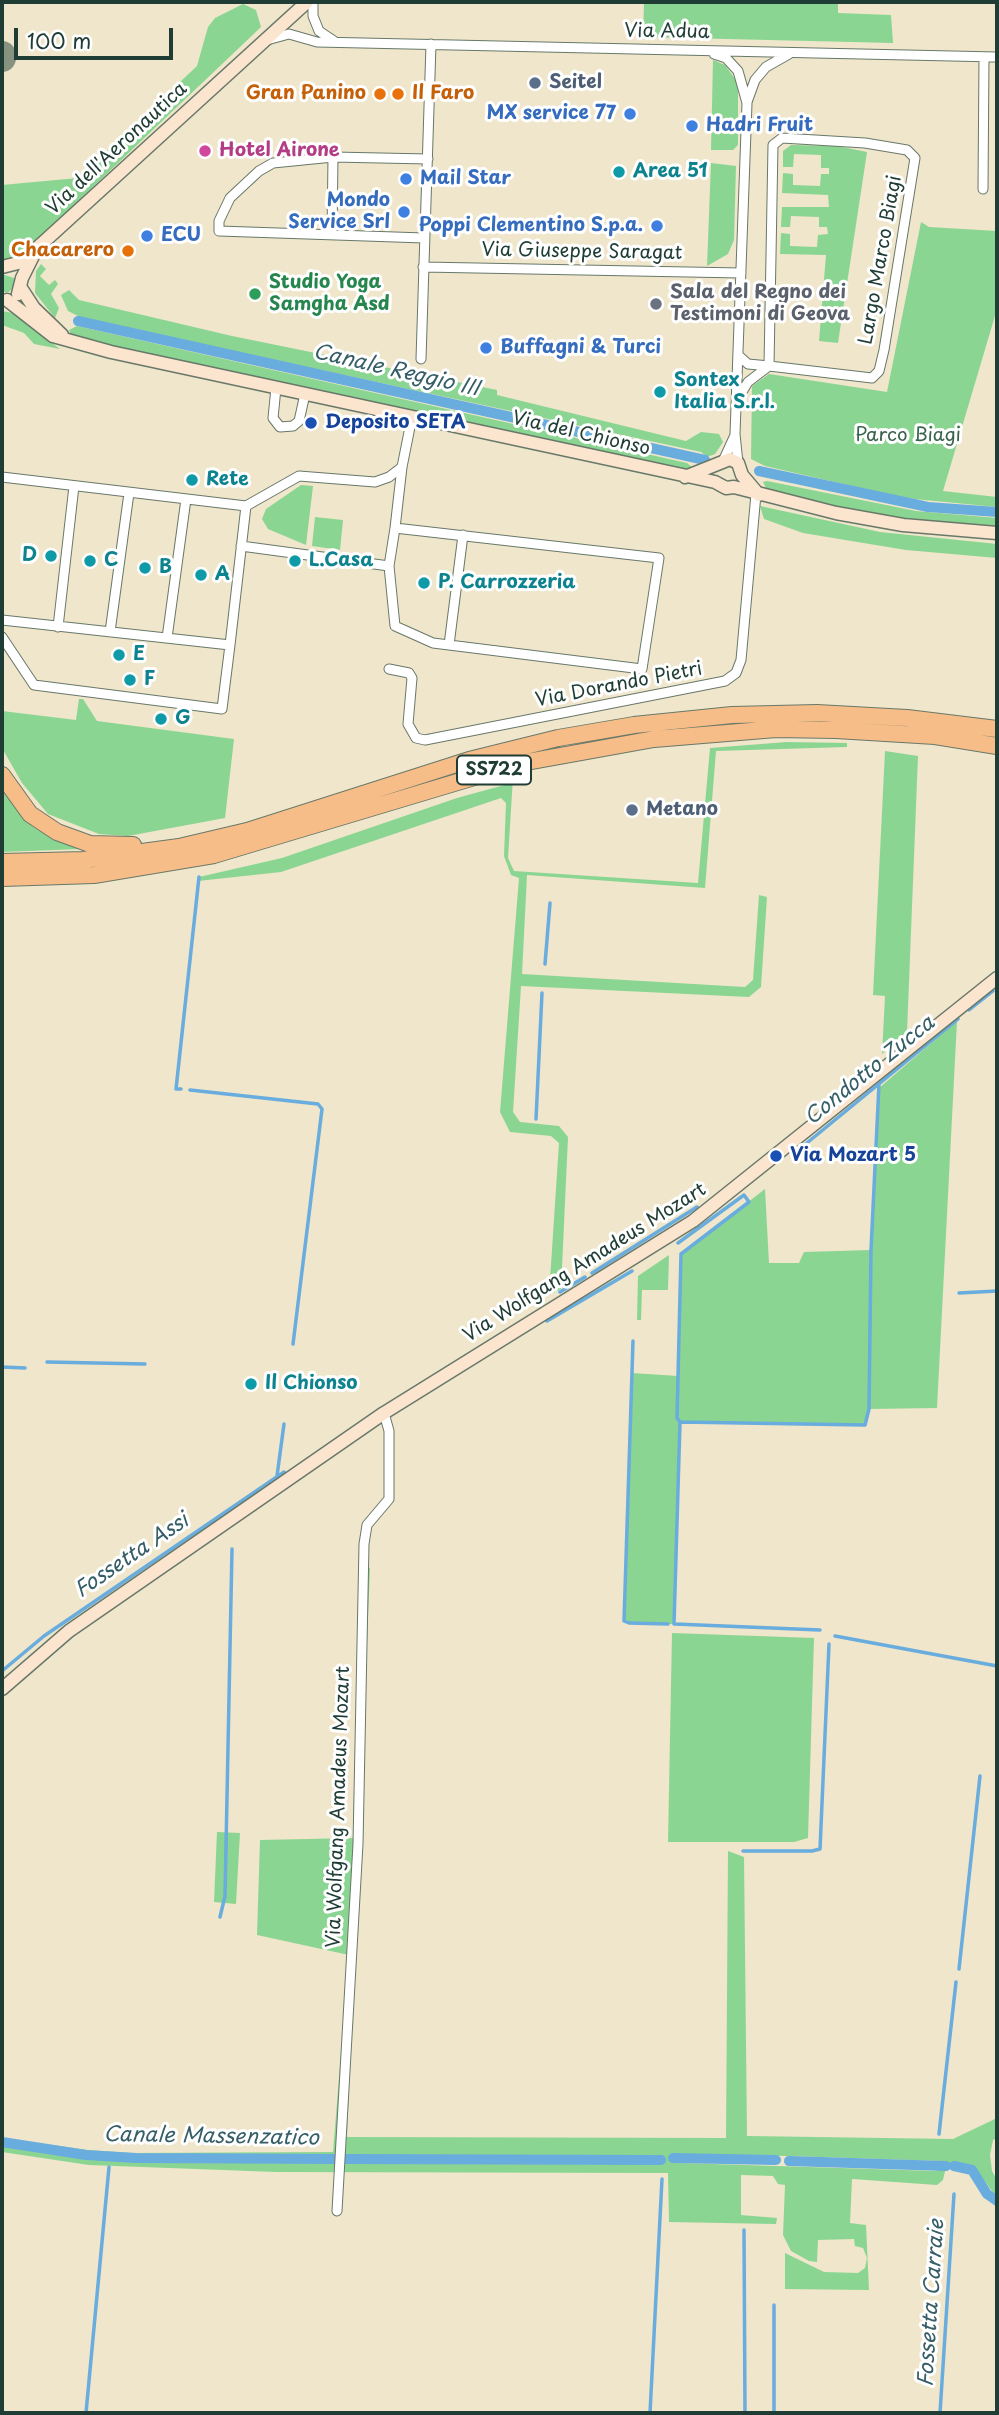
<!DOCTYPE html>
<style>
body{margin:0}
#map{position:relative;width:999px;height:2415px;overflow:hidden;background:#efe6cb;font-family:"Playpen Sans",sans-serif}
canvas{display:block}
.frame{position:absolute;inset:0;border:4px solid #1f3d34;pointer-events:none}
.scale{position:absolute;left:14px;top:28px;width:159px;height:32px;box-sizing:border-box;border:4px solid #1f3d34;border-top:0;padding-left:9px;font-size:21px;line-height:24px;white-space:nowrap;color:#1f3d34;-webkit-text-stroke:5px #fff;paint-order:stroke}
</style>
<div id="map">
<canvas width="999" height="2415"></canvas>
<div class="frame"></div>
<div class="scale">100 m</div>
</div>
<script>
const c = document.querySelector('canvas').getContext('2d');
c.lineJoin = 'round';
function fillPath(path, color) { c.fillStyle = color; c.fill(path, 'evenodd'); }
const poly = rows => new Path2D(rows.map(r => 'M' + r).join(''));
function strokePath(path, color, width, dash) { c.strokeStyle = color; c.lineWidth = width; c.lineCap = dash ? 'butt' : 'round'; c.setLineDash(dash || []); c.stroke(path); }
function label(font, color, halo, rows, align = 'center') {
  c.font = font + ' "Playpen Sans",sans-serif'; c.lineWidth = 6; c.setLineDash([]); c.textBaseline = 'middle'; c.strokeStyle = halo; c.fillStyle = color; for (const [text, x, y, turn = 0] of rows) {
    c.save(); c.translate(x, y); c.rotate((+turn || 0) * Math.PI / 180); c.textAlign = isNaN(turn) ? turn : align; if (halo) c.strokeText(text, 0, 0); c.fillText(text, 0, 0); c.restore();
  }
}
const green = poly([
 [644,2,838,2,838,13,891,15,893,43,643,37],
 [243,4,256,10,261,27,34,243,10,259,2,261,2,185,78,178,197,66,208,27,215,18],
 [713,60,725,65,738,83,738,145,733,150,711,150],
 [791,145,837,146,867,152,838,343,819,341,826,255,780,254,781,233,790,234,790,246,817,247,818,235,828,234,827,227,819,227,819,217,791,216,790,227,781,227,782,207,829,207,828,195,782,193,783,173,793,174,793,185,820,186,821,174,829,174,829,168,821,168,821,155,794,154,793,167,783,167,783,151],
 [711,163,736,166,734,240,728,254,707,266],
 [921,222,929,227,997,231,997,309,943,491,997,497,997,507,904,498,765,466,751,459,752,386,769,374,887,392],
 [41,264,46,269,40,276,49,285,55,280,58,284,51,294,59,308,55,318,35,293,36,271],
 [2,274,14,278,15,285,9,292,2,292],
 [69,290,79,300,232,336,497,390,497,395,686,441,701,432,719,434,723,442,715,454,707,457,701,452,84,319,68,311,61,295],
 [2,311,13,313,60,349,34,344,24,333,2,325],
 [77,326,687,463,693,468,684,473,73,340,69,330],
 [767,481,916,511,997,518,997,528,881,517,768,492,763,482],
 [301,485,313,486,306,545,268,529,262,519,266,509],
 [760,506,880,532,997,544,997,558,906,550,803,533,764,519],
 [315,517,343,520,340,550,312,546],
 [79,699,83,699,97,721,234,739,225,818,128,836,99,834,48,814,22,783,2,748,2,711,76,720],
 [787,742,847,743,847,747,716,751,705,888,527,875,522,974,745,987,753,980,759,895,767,897,761,987,749,997,521,986,513,1112,520,1122,559,1126,568,1137,561,1289,549,1295,559,1143,551,1136,510,1132,500,1112,519,878,511,875,504,856,506,803,501,798,281,872,198,881,199,877,282,858,457,798,508,784,509,779,513,777,508,858,514,871,698,883,710,748],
 [885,751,918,756,907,1032,882,1054,885,996,873,995],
 [2,788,33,827,54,840,81,849,2,852],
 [957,1021,937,1408,869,1409,865,1425,681,1422,674,1624,629,1623,624,1621,632,1373,678,1376,681,1254,765,1189,769,1263,799,1263,804,1252,871,1250,879,1088],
 [669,1255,668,1290,642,1290,641,1320,637,1320,638,1276],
 [359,1568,370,1568,347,2137,726,2138,728,1851,744,1857,747,2136,953,2139,997,2118,997,2138,993,2140,990,2155,992,2171,997,2180,997,2198,976,2169,968,2164,946,2166,942,2161,788,2156,681,2154,675,2157,681,2163,936,2171,946,2167,943,2180,937,2185,852,2179,850,2223,866,2225,869,2290,785,2289,785,2253,824,2272,858,2273,865,2268,867,2258,863,2248,855,2246,854,2239,818,2240,817,2262,809,2261,791,2251,783,2235,785,2185,778,2184,773,2176,741,2175,741,2215,777,2218,776,2224,669,2222,668,2173,276,2172,89,2165,2,2152,2,2138,88,2150,132,2153,333,2152,349,1955,257,1935,260,1840,353,1838],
 [672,1633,814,1638,808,1838,794,1842,668,1842],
 [217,1832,240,1833,236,1904,214,1902]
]);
const stream = poly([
 [545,964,550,903],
 [969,1010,993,991],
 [181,1089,176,1089,199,877],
 [190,1090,318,1104,322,1109,293,1344],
 [536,1119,542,993],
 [802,1147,958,1019],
 [592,1273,697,1207],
 [560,1292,585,1277],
 [959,1293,997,1291],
 [547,1321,632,1271],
 [633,1341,624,1621,629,1623,668,1624],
 [47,1362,145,1364],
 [2,1367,25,1368],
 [680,1422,865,1425,869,1409,871,1250,879,1084],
 [277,1476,284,1424],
 [674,1624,680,1422,677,1418,681,1254,749,1202,744,1195,678,1243],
 [675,1624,820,1630],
 [835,1636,997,1666],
 [2,1671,44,1636,284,1472],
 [743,1851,812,1851,820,1849,829,1644],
 [220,1917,225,1896,232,1549],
 [959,1969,980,1776],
 [939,2134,956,1982],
 [744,2230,745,2413],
 [774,2305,774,2413],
 [86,2413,109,2167],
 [650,2413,662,2179],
 [940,2413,954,2194]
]);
const canal = poly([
 [78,321,705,460],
 [759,471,928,507,997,512],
 [2,2142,86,2155,136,2158,337,2159],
 [673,2158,776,2160],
 [343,2159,661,2160],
 [789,2161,946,2166],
 [954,2166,972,2170,987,2194,997,2201]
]);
const taxiway = poly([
 [2,55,2,58]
]);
const street = poly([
 [313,2,313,16,319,31,334,41],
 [267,40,289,34,317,42,997,57],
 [714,54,726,58,738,71,747,103,735,434,738,463],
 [747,102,755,80,766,67,789,54],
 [782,138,865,143,907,150,915,158,884,350,879,371,872,378,769,366,773,145,782,138],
 [983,189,984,57],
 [332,235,333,157],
 [424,238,219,231,219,221,230,198,259,171,273,163,333,157,428,159],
 [423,267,741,273],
 [738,355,748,364,769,366],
 [421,359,431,44],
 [276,388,273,418,280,427,293,426,299,421,305,394],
 [737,400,748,382,769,366],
 [724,459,735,435],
 [2,477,246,506,299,476,375,482,389,477,402,467,412,417],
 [395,528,402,467],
 [241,546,389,566,395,626,433,643,642,669,659,558,395,528,389,566],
 [2,620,230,645,246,506],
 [58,627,74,486],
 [110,632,129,493],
 [2,637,34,685,222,709,230,645],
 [167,638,186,499],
 [449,645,463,535],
 [389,669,409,673,412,678,408,724,416,738,425,740,725,681,736,673,741,660,756,494],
 [337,2211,358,1844,364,1544,367,1525,389,1499,389,1431,384,1413]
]);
const secondary = poly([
 [2,267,18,263,36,249,307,2],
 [21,288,34,308,62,335],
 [18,294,22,278,36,250],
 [7,300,53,336,111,352,715,482,726,488,734,487,836,513,903,525,997,533],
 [685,477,730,459,738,463,742,475,759,495],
 [2,1689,69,1631,384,1413,693,1221,997,978]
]);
const highway = poly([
 [2,775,30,814,57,832,90,844,133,845],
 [2,862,83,860,179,847,247,831,469,760,558,738,634,725,732,715,817,713,907,718,997,729],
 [2,878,94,875,214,855,521,763,654,739,776,729,836,730,935,736,997,746]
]);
const markers = [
 [535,83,7,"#5c6f8a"],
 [380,94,7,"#e8710a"],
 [398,94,7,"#e8710a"],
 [630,114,7,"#3f7fe0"],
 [692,126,7,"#3f7fe0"],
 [205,151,7,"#d1479c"],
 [619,172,7,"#0f9aa8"],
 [406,179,7,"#3f7fe0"],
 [404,212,7,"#3f7fe0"],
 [657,226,7,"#3f7fe0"],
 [147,236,7,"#3f7fe0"],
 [128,251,7,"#e8710a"],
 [255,294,7,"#2e9e5b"],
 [656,304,7,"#6b7280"],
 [486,348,7,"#3f7fe0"],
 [660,392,7,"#0f9aa8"],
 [311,423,7,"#1a4fb4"],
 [192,480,7,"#0f9aa8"],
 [51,556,7,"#0f9aa8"],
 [90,561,7,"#0f9aa8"],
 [295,561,7,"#0f9aa8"],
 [145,568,7,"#0f9aa8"],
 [201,575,7,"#0f9aa8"],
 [424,583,7,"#0f9aa8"],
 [119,655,7,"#0f9aa8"],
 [130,680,7,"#0f9aa8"],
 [161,719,7,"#0f9aa8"],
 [632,810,7,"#5c6f8a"],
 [776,1156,7,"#1a4fb4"],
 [251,1384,7,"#0f9aa8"]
];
const shields = [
 [494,770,74]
];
const shieldNames = [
 ["SS722",494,770]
];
const streetNames = [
 ["Via Adua",667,32,1],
 ["Via dell'Aeronautica",117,149,-43],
 ["Via Giuseppe Saragat",582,252,1],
 ["Largo Marco Biagi",881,260,-80],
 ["Via del Chionso",581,434,13],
 ["Via Dorando Pietri",619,685,-11],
 ["Via Wolfgang Amadeus Mozart",585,1263,-32],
 ["Via Wolfgang Amadeus Mozart",339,1807,-88]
];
const serviceNames = [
 ["Seitel",549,83],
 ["Metano",646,810]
];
const foodNames = [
 ["Gran Panino",366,94],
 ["Il Faro",412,94,"left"],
 ["Chacarero",114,251]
];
const shopNames = [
 ["MX service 77",616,114,"right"],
 ["Hadri Fruit",706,126],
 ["Mail Star",420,179],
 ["Mondo",390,201,"right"],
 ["Service Srl",390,223,"right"],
 ["Poppi Clementino S.p.a.",643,226,"right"],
 ["ECU",161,236],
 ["Buffagni & Turci",500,348]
];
const hotelNames = [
 ["Hotel Airone",219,151]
];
const cultureNames = [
 ["Area 51",633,172],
 ["Sontex",674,381],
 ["Italia S.r.l.",674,403],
 ["Rete",206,480],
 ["D",37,556,"right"],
 ["C",104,561],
 ["L.Casa",309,561],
 ["B",159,568],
 ["A",215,575],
 ["P. Carrozzeria",438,583],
 ["E",133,655],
 ["F",144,680],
 ["G",175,719],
 ["Il Chionso",265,1384]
];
const leisureNames = [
 ["Studio Yoga",269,283],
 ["Samgha Asd",269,305]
];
const worshipNames = [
 ["Sala del Regno dei",670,293],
 ["Testimoni di Geova",670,315]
];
const transitNames = [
 ["Deposito SETA",325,423],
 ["Via Mozart 5",790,1156]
];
const parkNames = [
 ["Parco Biagi",908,436]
];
const waterNames = [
 ["Canale Reggio III",396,371,13],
 ["Condotto Zucca",870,1071,-39],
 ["Fossetta Assi",132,1556,-34],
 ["Canale Massenzatico",211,2137,1],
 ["Fossetta Carraie",932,2303,-86]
];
fillPath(green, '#8bd592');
strokePath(stream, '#69acde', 3.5);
strokePath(canal, '#69acde', 10);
strokePath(taxiway, '#879280', 28);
strokePath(street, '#687869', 11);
strokePath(secondary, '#687869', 15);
strokePath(highway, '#687869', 18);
strokePath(street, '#fff', 9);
strokePath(secondary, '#fce5cf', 12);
strokePath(highway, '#f7bd88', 16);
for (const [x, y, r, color] of markers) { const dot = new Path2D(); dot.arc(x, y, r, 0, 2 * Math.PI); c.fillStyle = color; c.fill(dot); strokePath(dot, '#fff', 2.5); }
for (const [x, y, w] of shields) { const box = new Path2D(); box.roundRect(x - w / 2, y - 14.5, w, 29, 5); c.fillStyle = '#fff'; c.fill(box); strokePath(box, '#1f3d34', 2); }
label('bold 18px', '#1f3d34', null, shieldNames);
label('19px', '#1f3d34', '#fff', streetNames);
label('bold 19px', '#4e5e75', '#fff', serviceNames, 'left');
label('bold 19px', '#c56008', '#fff', foodNames, 'right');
label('bold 19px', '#366cbe', '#fff', shopNames, 'left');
label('bold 19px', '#b23c85', '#fff', hotelNames, 'left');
label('bold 19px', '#0d838f', '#fff', cultureNames, 'left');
label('bold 19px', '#27864d', '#fff', leisureNames, 'left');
label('bold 19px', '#5b616d', '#fff', worshipNames, 'left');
label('bold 19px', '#164399', '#fff', transitNames, 'left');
label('19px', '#3a634c', '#fff', parkNames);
label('italic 21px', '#355e67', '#fff', waterNames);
</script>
